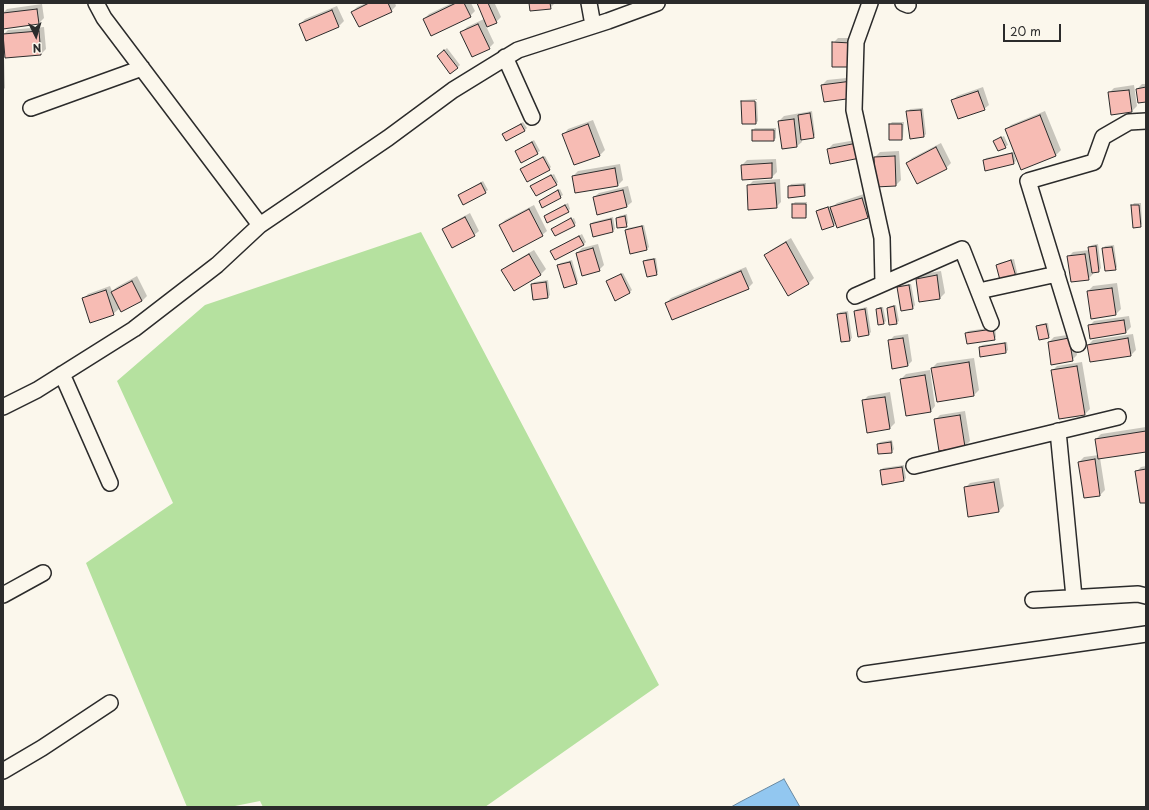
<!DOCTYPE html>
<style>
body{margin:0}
#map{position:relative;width:1149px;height:810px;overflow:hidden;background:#fbf7ec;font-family:"Playpen Sans",sans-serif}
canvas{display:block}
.frame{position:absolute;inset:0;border:4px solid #2b2b2b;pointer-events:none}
.north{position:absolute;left:16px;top:16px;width:40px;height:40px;-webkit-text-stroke:3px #fbf7ec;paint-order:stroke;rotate:175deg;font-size:11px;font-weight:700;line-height:16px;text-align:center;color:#2b2b2b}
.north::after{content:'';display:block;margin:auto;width:14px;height:18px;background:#2b2b2b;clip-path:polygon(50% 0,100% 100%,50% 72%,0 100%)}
.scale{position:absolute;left:1003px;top:24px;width:58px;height:18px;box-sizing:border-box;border:2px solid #2b2b2b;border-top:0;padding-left:5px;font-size:12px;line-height:14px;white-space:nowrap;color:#2b2b2b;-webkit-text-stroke:3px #fbf7ec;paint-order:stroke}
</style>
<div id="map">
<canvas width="1149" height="810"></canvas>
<div class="frame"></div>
<div class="north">N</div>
<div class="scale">20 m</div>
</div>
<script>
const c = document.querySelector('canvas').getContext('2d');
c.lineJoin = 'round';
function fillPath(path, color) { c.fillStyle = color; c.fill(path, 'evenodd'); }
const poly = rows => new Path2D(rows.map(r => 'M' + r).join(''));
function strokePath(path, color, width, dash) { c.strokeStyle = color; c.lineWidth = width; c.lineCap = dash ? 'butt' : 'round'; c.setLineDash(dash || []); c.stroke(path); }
const green = poly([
 [421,232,659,685,485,807,263,807,260,801,230,807,187,807,86,563,173,503,117,381,205,305]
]);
const water = poly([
 [784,779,800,807,731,807,740,802,784,779]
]);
const shadow = poly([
 [366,3,395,3,396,6,391,11,359,26,352,12,357,7],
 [452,3,471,3,475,11,470,16,424,19,429,14],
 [478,3,501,3,495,4,501,17,496,22,486,26,494,43,489,48,462,32,467,27,484,19],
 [530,3,555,3,550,8],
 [42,4,44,18,39,23,3,21,3,13,7,9],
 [337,6,344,21,339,26,307,40,300,24,305,19],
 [44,27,46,49,41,54,4,57,5,88,3,90,3,56,5,56,3,35,8,30],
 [838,38,855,38,854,61,833,43],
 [447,48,460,65,451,73,440,54],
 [856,77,853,97,822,85,827,80],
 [1142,84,1146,84,1146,101,1137,89],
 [1134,85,1137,106,1132,111,1109,93,1114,88],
 [983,87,989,105,984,109,953,100,957,96],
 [757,99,757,100,744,100],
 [743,101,743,102,757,102,758,121,756,123,742,102],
 [923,108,926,134,924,136,907,112,910,109],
 [812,111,815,135,813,137,801,139,802,142,797,146,779,121,784,116],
 [1045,111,1061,150,1056,155,1015,154,1014,154,1016,161,1014,163,984,161,986,158,1015,152,1006,130,1011,125],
 [593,120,605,150,600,155,575,164,564,134,568,129],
 [523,122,527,128,524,131,504,134],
 [892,122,904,122,903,137,901,139,890,139,890,124],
 [755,128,776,128,776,138,774,140,753,130],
 [1004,136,1008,145,999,150,994,141],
 [862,139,864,152,828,149,833,144],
 [534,140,540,151,537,153,516,151],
 [941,143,951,163,946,168,907,163,912,158],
 [899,151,901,180,896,185,875,157,880,152],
 [545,156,551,167,549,169,522,169],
 [776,159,777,172,772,177,742,165,747,160],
 [620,164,623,180,618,185,573,176,578,171],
 [554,174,558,182,556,185,534,184],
 [780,179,781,202,776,207,748,186,753,181],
 [483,181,488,190,485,192,459,195],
 [806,183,806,193,804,195,789,187,791,184],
 [628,186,632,202,627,206,594,197,599,193],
 [560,189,563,195,543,206,540,201],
 [867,193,873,212,868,217,838,226,836,223,834,225,823,229,817,211,819,209,830,206,831,208,837,203],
 [795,202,807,202,807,215,805,217,793,204],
 [568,203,570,209,568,211,547,222,545,216,547,214],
 [1134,203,1141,203,1142,224,1140,226,1132,206],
 [534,205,547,231,542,235,500,225,505,220],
 [470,213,479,231,474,235,443,230,448,225],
 [627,214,628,223,626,226,618,227,617,218,619,216],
 [613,217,615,229,613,231,593,235,591,224,593,222],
 [574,218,576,223,574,225,553,229],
 [644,225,649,247,647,249,626,231,628,228],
 [582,234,586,242,584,244,556,259,552,251,554,249],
 [791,238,814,278,809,283,788,294,766,255,771,250],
 [598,244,604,265,599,270,577,253,582,248],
 [1098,244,1101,268,1099,271,1093,271,1093,274,1088,279,1068,257,1073,252,1090,250,1089,247,1092,245],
 [1114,245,1117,267,1115,269,1103,249,1105,246],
 [534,250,546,269,541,274,514,290,503,270,507,266],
 [656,258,658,272,656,274,645,261,647,259],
 [1014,259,1018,277,997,265,999,263],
 [572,260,578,281,576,284,558,265,561,263],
 [746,267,753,283,748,288,666,303,671,298],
 [941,271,945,293,940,298,920,301,917,279,922,274],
 [623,273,632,290,629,293,607,282],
 [137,276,147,296,142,301,121,311,120,308,113,314,83,299,88,294,110,286,112,291,117,287],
 [548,280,550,295,548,297,534,299,532,285,534,282],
 [1117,283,1121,309,1116,314,1088,291,1093,286],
 [911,284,915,305,913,308,898,287,900,285],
 [896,305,899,321,896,323,888,308,890,306],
 [867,307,871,332,869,334,859,336,855,311,857,309],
 [879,307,883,307,886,321,884,323,877,310],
 [848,311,852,338,850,340,842,341,838,315,840,312],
 [1129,316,1131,327,1126,332,1089,326,1094,321],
 [1048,323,1050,335,1048,337,1038,326,1040,324],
 [995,327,996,337,994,339,966,333,968,331],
 [908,334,912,361,907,366,889,341,894,336],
 [1074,334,1077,355,1072,360,1049,342,1054,337],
 [1133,334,1136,350,1131,355,1088,345,1093,340],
 [1007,342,1008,350,1006,352,980,348,982,345],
 [974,358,979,390,974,395,938,401,932,368,937,363],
 [1082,362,1090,409,1085,414,1053,370,1057,366],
 [930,370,935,406,931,411,901,379,906,374],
 [890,392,895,423,890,428,868,432,863,401,868,396],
 [965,411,970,441,965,446,940,450,935,420,940,415],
 [1146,427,1146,451,1100,458,1105,490,1100,495,1085,497,1079,462,1084,457,1099,455,1096,439,1101,434],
 [892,440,894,449,892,452,878,444,880,442],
 [904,465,906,478,904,480,881,470,883,468],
 [1146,466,1146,502,1136,472,1141,467],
 [999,478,1004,506,999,511,965,488,970,483]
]);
const building = poly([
 [369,3,388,3,392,12,359,27,351,12,369,3],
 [456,3,464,3,471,17,431,36,423,19,456,3],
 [477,3,488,3,497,23,487,27,477,3],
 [529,3,550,3,551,9,530,11,529,3],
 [37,9,39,24,3,29,3,13,37,9],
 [332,10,339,27,306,41,299,24,332,10],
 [478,24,490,49,472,57,460,32,478,24],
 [39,31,41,55,5,58,3,34,39,31],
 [832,42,851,43,850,67,832,67,832,42],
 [444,50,458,68,450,74,437,56,444,50],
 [852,81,854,98,824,102,821,85,852,81],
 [1146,87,1146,102,1138,103,1136,89,1146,87],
 [1129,90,1132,112,1111,115,1108,92,1129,90],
 [978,91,985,110,958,119,951,100,978,91],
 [741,101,755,101,756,124,742,124,741,101],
 [921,110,924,137,910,139,906,111,921,110],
 [810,113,814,138,801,140,798,115,810,113],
 [1040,115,1056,156,1021,170,1005,129,1040,115],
 [794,119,797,147,782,149,778,121,794,119],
 [521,124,525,131,506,141,502,134,521,124],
 [588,124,600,156,574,165,562,134,588,124],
 [889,124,902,124,902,140,889,140,889,124],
 [752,130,774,130,774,141,752,141,752,130],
 [1001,137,1006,148,998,151,993,141,1001,137],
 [532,142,538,154,521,163,515,151,532,142],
 [857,143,860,158,830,164,827,149,857,143],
 [936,147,947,169,917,184,906,163,936,147],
 [1012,153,1014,164,985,171,983,160,1012,153],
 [895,156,896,186,875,187,874,157,895,156],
 [543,157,550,170,527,182,520,169,543,157],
 [772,163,772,178,742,180,741,165,772,163],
 [615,168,618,186,575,193,572,176,615,168],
 [551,175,557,185,536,196,530,186,551,175],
 [481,183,486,193,463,205,458,195,481,183],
 [775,183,777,208,748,210,747,185,775,183],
 [804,185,805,196,788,198,788,186,804,185],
 [558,190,561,198,542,208,539,201,558,190],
 [623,190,627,207,597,215,593,197,623,190],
 [862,198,868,218,837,228,830,207,862,198],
 [792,204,806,204,806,218,792,218,792,204],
 [565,205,569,212,547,223,544,216,565,205],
 [1131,205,1139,205,1141,227,1133,228,1131,205],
 [828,207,834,226,822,230,816,211,828,207],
 [529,209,543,236,513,252,499,225,529,209],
 [625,216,627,227,617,228,616,218,625,216],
 [465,217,475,236,452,248,442,229,465,217],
 [571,218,575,226,555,236,551,229,571,218],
 [611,219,613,232,593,237,590,224,611,219],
 [642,226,647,250,630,254,625,230,642,226],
 [579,236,584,245,555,260,550,251,579,236],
 [786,242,809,284,788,296,764,255,786,242],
 [1096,246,1099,272,1092,273,1088,247,1096,246],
 [1112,247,1116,270,1105,271,1102,248,1112,247],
 [593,248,600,271,582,276,576,253,593,248],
 [529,254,541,275,514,291,501,270,529,254],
 [1085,254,1089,280,1071,282,1067,256,1085,254],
 [654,259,657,275,647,277,643,261,654,259],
 [1011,260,1017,280,1001,284,996,265,1011,260],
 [570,262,577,284,564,288,557,265,570,262],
 [741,271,749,289,672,320,665,303,741,271],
 [621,274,630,293,615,301,606,281,621,274],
 [937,275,940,299,919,302,916,279,937,275],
 [132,281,142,301,121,312,111,292,132,281],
 [546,282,548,298,533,300,531,284,546,282],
 [909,285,913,309,901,311,897,287,909,285],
 [1112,288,1116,315,1091,319,1087,291,1112,288],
 [106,290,114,315,90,323,82,298,106,290],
 [894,306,897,324,889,325,887,308,894,306],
 [881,308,884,324,878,325,876,309,881,308],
 [865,309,869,335,858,337,854,311,865,309],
 [846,313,850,341,841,342,837,314,846,313],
 [1124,320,1126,333,1090,339,1088,325,1124,320],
 [1046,324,1049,338,1039,340,1036,326,1046,324],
 [993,329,995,340,967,344,965,333,993,329],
 [903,338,908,366,892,369,888,340,903,338],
 [1069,338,1073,361,1051,365,1048,342,1069,338],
 [1128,338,1131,356,1090,362,1087,345,1128,338],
 [1005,343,1006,353,980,357,979,347,1005,343],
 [969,362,974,396,937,402,931,368,969,362],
 [1077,366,1085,415,1059,419,1051,370,1077,366],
 [925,375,931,412,906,416,900,379,925,375],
 [885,397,890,429,867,433,862,400,885,397],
 [960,415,965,447,939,451,934,419,960,415],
 [1146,431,1146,452,1098,459,1095,439,1146,431],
 [891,442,892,453,878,454,877,444,891,442],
 [1095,459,1100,496,1084,498,1078,462,1095,459],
 [902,467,904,481,882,485,880,470,902,467],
 [1146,469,1146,503,1140,503,1135,471,1146,469],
 [994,482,999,512,968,517,964,487,994,482]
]);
const street = poly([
 [96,3,104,18,260,225],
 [589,3,593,25],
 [870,3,856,42,854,110,882,238,883,283],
 [903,3,908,5],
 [505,57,532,117],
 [31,108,142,68],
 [979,291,1057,274],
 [855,296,962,249,991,323],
 [1078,344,1028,181,1094,162,1103,137,1129,122,1146,121],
 [62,374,110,483],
 [3,407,37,390,134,329,217,265,260,225,388,138,453,90,518,50,608,21,657,3],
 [1058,431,1074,597],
 [914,466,1118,417],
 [3,595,43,573],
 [1033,600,1138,594,1146,596],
 [865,674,1146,634],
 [3,771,42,748,110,703]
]);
fillPath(green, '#b5e19f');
fillPath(water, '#92c7f0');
strokePath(water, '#6989a1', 1);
fillPath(shadow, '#0003');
fillPath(building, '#f7bcb4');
strokePath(building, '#2b2b2b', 1);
strokePath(street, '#2b2b2b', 18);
strokePath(street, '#fbf7ec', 15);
</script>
